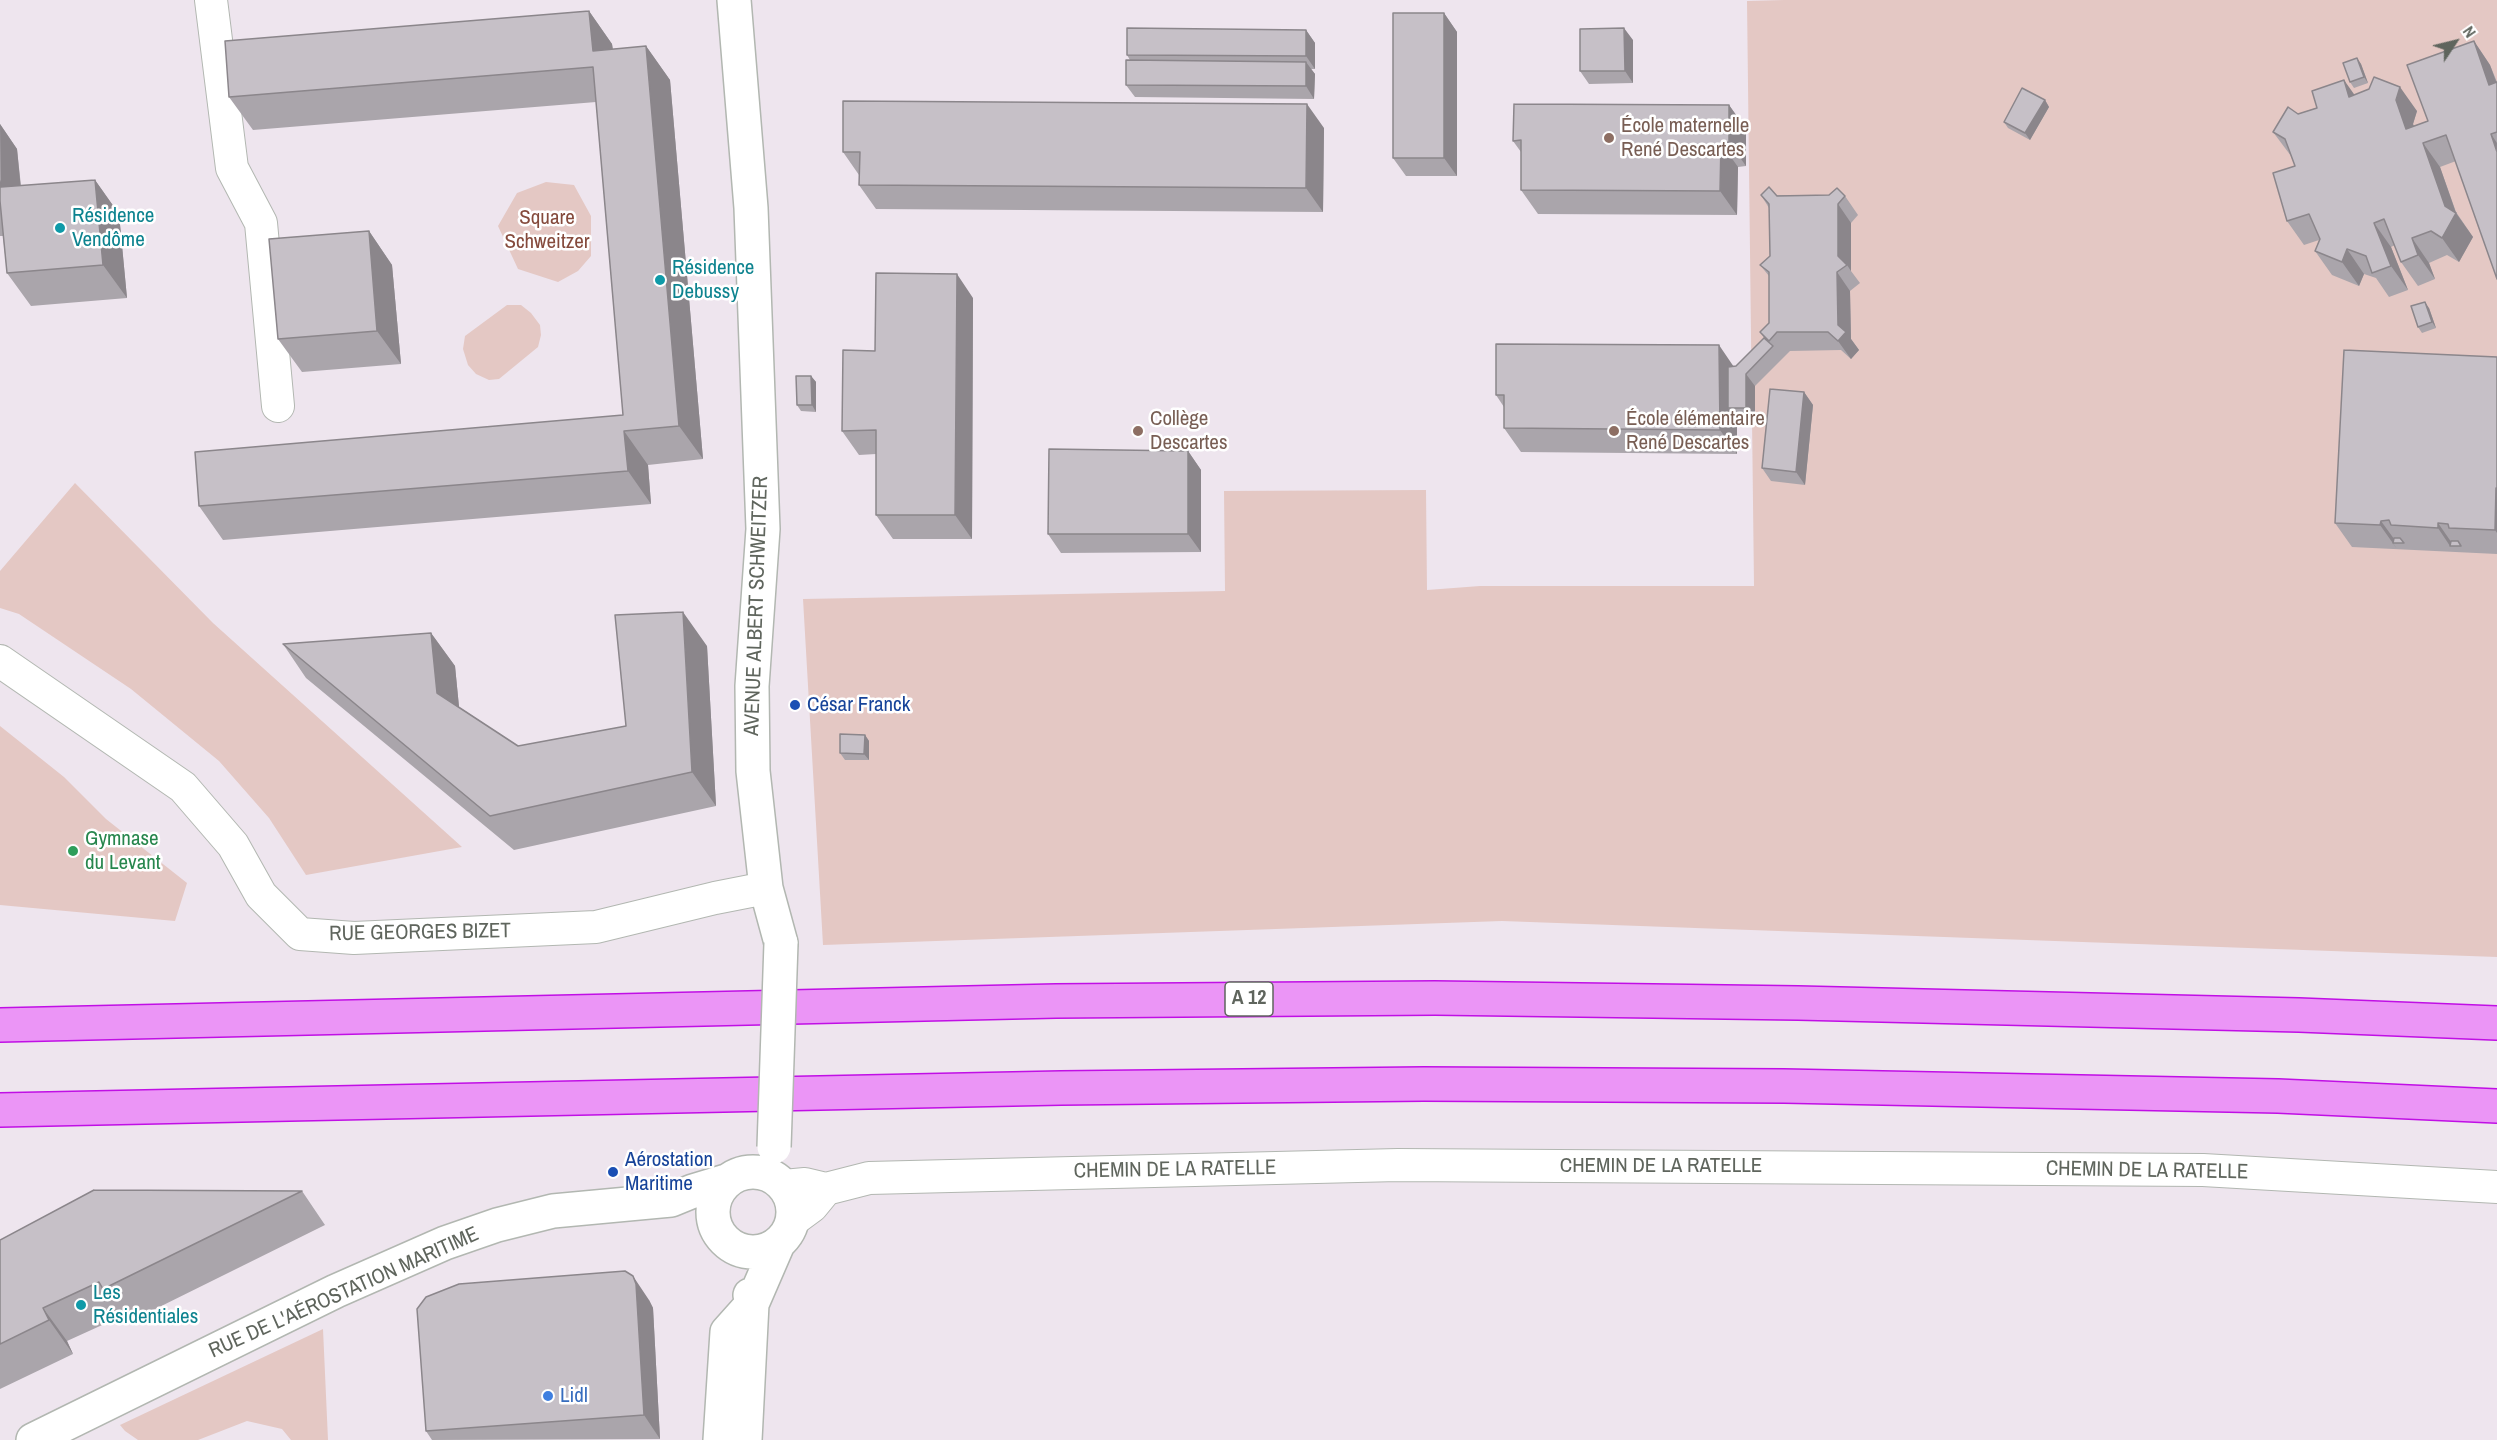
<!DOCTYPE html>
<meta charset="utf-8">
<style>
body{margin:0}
#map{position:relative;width:2497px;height:1440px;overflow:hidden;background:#eee5ee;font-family:"Archivo Narrow",sans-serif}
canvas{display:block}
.north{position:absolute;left:2425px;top:12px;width:60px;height:60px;-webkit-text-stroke:4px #fff;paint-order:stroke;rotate:55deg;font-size:16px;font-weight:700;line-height:24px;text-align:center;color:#5f655d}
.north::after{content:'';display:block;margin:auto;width:21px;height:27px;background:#5f655d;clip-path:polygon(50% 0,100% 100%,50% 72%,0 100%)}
</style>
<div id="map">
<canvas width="2497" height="1440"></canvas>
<div class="north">N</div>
</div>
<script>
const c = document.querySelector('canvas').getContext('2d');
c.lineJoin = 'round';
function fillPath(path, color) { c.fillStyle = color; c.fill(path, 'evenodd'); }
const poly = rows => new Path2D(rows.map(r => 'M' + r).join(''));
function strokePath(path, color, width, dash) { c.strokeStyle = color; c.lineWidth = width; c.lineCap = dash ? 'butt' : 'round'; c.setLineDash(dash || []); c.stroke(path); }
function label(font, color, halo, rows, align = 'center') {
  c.font = font + ' "Archivo Narrow",sans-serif'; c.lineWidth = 5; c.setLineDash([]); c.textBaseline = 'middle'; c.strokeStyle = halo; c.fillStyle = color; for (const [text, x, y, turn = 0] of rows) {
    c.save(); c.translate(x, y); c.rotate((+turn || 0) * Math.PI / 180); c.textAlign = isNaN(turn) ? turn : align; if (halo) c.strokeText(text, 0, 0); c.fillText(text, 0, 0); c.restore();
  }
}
const green = poly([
 [1784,0,2497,0,2497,957,1502,921,823,945,803,599,1225,591,1224,491,1426,490,1427,590,1480,586,1754,586,1747,1],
 [546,182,574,185,591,216,591,256,578,271,558,282,518,269,498,226,517,193],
 [507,305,521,305,531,313,540,325,541,335,538,347,499,379,489,380,476,374,468,365,463,349,465,336],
 [75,483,213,623,462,847,306,875,269,818,219,761,131,689,19,614,0,608,0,571],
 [0,726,64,777,106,819,187,883,175,921,0,905],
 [323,1329,328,1440,291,1440,282,1429,247,1421,198,1440,138,1440,125,1431,120,1425]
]);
const minor = poly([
 [211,0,232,168,261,223,278,406],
 [0,661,183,787,233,845,261,895,300,934,354,938,596,927,715,898,766,888],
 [784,1186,805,1184,826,1189,869,1178,1398,1165,2203,1170,2497,1187],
 [793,1220,812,1206,826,1189]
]);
const tertiary = poly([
 [734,0,751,208,763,529,752,686,753,771,766,888,781,943],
 '713 1212a40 40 0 1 1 80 0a40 40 0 1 1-80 0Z',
 [33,1440,336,1291,445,1243,497,1225,553,1211,671,1200,693,1191,726,1181],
 [720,1440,727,1332,752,1304,778,1244],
 [745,1440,752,1304,750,1295]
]);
const motorway = poly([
 [0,1025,1056,1001,1435,998,1798,1003,2299,1015,2497,1023],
 [0,1110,1061,1088,1424,1084,1784,1086,2278,1096,2497,1106]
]);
const tertiaryBridge = poly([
 [774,1147,781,943]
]);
const wall = poly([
 [589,11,612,44,613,49,646,46,670,80,703,459,648,465,651,504,223,540,199,506,623,415,596,102,253,130,229,97],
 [1444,13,1457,32,1457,176,1406,176,1393,158],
 [1306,30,1315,43,1315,69,1311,69,1315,74,1314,99,1135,97,1126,85,1130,60,1127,55],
 [1633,40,1633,83,1589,84,1580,71],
 [2474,41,2490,65,2497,82,2497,279,2456,161,2440,167,2456,212,2473,237,2459,262,2447,255,2429,263,2435,279,2418,286,2401,262,2395,245,2391,247,2408,290,2389,297,2376,278,2364,274,2359,286,2332,275,2315,251,2319,240,2304,245,2287,221,2295,166,2291,156,2273,132,2298,114,2354,95,2417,111,2413,124,2414,126,2428,121],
 [2357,58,2361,64,2368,83,2354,88,2350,82],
 [2045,100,2049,107,2030,140,2008,128,2004,122],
 [1729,105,1746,129,1746,166,1738,167,1737,215,1538,214,1521,190,1521,152,1513,141],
 [0,124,17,149,21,186,95,180,119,214,127,298,31,306,7,273,3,236,0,236],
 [1324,128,1323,212,876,209,859,185,859,175,843,152],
 [1761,195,1845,196,1858,215,1851,223,1851,271,1860,283,1850,291,1851,339,1859,350,1851,359,1841,350,1790,351,1755,386,1755,420,1737,420,1737,454,1521,452,1504,428,1504,407,1496,395,1736,366,1764,338,1760,332,1769,323,1769,276,1760,265,1770,256,1769,208],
 [369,231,392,265,401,364,302,372,278,339],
 [973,298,972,539,893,539,876,515,876,454,859,455,842,431,875,351],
 [2429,308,2436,328,2422,333,2418,327],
 [2497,357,2497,554,2352,547,2335,523],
 [811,376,816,382,816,412,801,411,797,405],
 [1804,392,1813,405,1805,485,1771,481,1762,468],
 [1188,451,1201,470,1201,552,1061,553,1048,534],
 [431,633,455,666,459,707,518,746,626,726,707,646,716,806,514,850,306,678,283,644],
 [865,735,869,741,869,760,845,760,840,753],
 [302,1191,325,1225,127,1323,122,1316,67,1341,73,1354,0,1389,0,1240],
 [649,1300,653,1308,660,1439,432,1440,426,1431]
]);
const shadedWall = poly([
 [589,11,612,44,617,85,593,51],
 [1444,13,1457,32,1457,176,1444,158],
 [1624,28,1633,40,1633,83,1625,71],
 [1306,30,1315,43,1315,69,1306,56],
 [2474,41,2490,65,2497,84,2489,85],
 [646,46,670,80,703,459,679,426],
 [2357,58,2361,64,2368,83,2364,77],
 [1306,62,1315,74,1314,99,1306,86],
 [2344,80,2361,104,2349,97],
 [2400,87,2417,111,2413,124,2423,153,2406,129,2396,100],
 [2045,100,2049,107,2030,140,2025,133],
 [1307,104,1324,128,1323,212,1306,188],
 [1729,105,1746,129,1746,166,1729,142],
 [0,124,17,149,24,221,1,187],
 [2491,134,2497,143,2497,152],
 [1721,143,1738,167,1737,215,1720,191],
 [2423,143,2440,167,2456,213,2473,237,2459,262,2442,238,2445,206],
 [95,180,119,214,127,298,103,265],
 [1838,204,1851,223,1851,271,1847,265,1838,256],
 [2374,223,2391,247,2408,290,2391,266],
 [369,231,392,265,401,364,377,331],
 [2412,238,2429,263,2435,279,2418,255],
 [2347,249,2364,274,2359,286,2342,262],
 [1837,272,1850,291,1851,339,1859,350,1851,359,1838,341],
 [957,274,973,298,972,539,955,515],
 [2425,302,2429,308,2436,328,2432,322],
 [1719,345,1736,370,1728,408,1737,420,1737,454,1720,430],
 [1746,374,1755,386,1755,420,1746,408],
 [811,376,816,382,816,412,812,405],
 [1804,392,1813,405,1805,485,1796,472],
 [624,431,648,465,651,504,628,471],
 [1188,451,1201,470,1201,552,1188,534],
 [2496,488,2497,490,2497,533,2495,530],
 [2381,521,2397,543,2393,543,2397,549,2380,525],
 [2438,523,2454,546,2450,546,2438,528],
 [683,612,707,646,716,806,692,772],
 [431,633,455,666,461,727,437,693],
 [865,735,869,741,869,760,864,754],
 [633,1276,649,1300,653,1308,660,1439,644,1415],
 [43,1308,67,1341,73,1354,49,1320]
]);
const building = poly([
 [589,11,593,51,646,46,679,426,624,431,628,471,199,506,195,452,623,415,593,67,229,97,225,41,589,11],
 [1393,13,1444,13,1444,158,1393,158,1393,13],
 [1127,28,1306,30,1306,56,1127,55,1127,28],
 [1624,28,1625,71,1580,71,1580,29,1624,28],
 [2474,41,2489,85,2497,82,2497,132,2491,134,2497,152,2497,279,2446,135,2423,143,2445,206,2456,213,2442,238,2431,231,2412,238,2418,255,2401,262,2384,219,2374,223,2391,266,2372,273,2366,256,2347,249,2342,262,2315,251,2320,239,2309,214,2287,221,2273,173,2295,166,2285,139,2273,132,2288,107,2298,114,2317,108,2312,91,2344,80,2349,97,2369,89,2374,77,2400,87,2396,100,2406,129,2428,121,2407,65,2474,41],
 [2357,58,2364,77,2350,82,2343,63,2357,58],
 [1126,60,1306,62,1306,86,1126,85,1126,60],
 [2022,88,2045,100,2025,133,2004,122,2022,88],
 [843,101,1307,104,1306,188,859,185,860,152,843,152,843,101],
 [1514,104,1729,105,1729,142,1721,143,1720,191,1521,190,1521,140,1513,141,1514,104],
 [95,180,103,265,7,273,0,201,0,181,1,187,95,180],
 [1769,187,1777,196,1829,195,1837,188,1845,196,1838,204,1838,256,1847,265,1837,272,1838,325,1846,332,1838,341,1828,332,1777,332,1769,341,1760,332,1769,323,1769,272,1760,265,1770,256,1769,204,1761,195,1769,187],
 [369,231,377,331,278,339,269,239,369,231],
 [876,273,957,274,955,515,876,515,876,430,842,431,843,350,875,351,876,273],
 [2425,302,2432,322,2418,327,2411,306,2425,302],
 [1764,338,1773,346,1746,374,1746,408,1728,408,1728,367,1736,366,1764,338],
 [1496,344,1719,345,1720,430,1504,428,1504,395,1496,395,1496,344],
 [2344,350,2497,357,2497,489,2496,488,2495,530,2449,528,2448,524,2438,523,2438,528,2391,525,2389,520,2381,521,2380,525,2335,523,2344,350],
 [796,376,811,376,812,405,797,405,796,376],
 [1770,389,1804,392,1796,472,1762,468,1770,389],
 [1049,449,1188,451,1188,534,1048,534,1049,449],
 [2394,538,2400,538,2404,543,2393,543,2394,538],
 [2451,541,2458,541,2461,546,2450,546,2451,541],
 [683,612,692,772,490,816,283,644,431,633,437,693,518,746,626,726,615,615,683,612],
 [840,734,865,735,864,754,840,753,840,734],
 [94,1190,302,1191,103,1289,99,1282,43,1308,49,1320,0,1344,0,1240,94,1190],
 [625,1271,633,1276,636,1284,644,1415,426,1431,417,1309,426,1297,459,1284,625,1271]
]);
const markers = [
 [1609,138,6,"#8d6e63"],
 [60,228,6,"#0f9aa8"],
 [660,280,6,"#0f9aa8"],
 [1138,431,6,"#8d6e63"],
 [1614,431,6,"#8d6e63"],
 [795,705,6,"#1a4fb4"],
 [73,851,6,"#2e9e5b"],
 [613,1172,6,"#1a4fb4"],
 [81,1305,6,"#0f9aa8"],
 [548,1396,6,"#3f7fe0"]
];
const shields = [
 [1249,999,48]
];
const shieldNames = [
 ["A 12",1249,999]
];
const educationNames = [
 ["École maternelle",1621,126],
 ["René Descartes",1621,150],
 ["Collège",1150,419],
 ["Descartes",1150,443],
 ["École élémentaire",1626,419],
 ["René Descartes",1626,443]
];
const cultureNames = [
 ["Résidence",72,216],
 ["Vendôme",72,240],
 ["Résidence",672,268],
 ["Debussy",672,292],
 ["Les",93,1293],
 ["Résidentiales",93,1317]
];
const parkNames = [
 ["Square",547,218],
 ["Schweitzer",547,242]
];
const streetNames = [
 ["AVENUE ALBERT SCHWEITZER",757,606,-88],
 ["RUE GEORGES BIZET",420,933,-1],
 ["CHEMIN DE LA RATELLE",1661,1166],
 ["CHEMIN DE LA RATELLE",1175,1170,-1],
 ["CHEMIN DE LA RATELLE",2147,1171,1],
 ["RUE DE L'AÉROSTATION MARITIME",344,1293,-24]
];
const transitNames = [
 ["César Franck",807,705],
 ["Aérostation",625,1160],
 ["Maritime",625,1184]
];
const leisureNames = [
 ["Gymnase",85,839],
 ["du Levant",85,863]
];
const shopNames = [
 ["Lidl",560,1396]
];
fillPath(green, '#e4c8c4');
strokePath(minor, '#b2b7b1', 34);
strokePath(tertiary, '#b2b7b1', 36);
strokePath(motorway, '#c00fe5', 36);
strokePath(minor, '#fff', 32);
strokePath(tertiary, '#fff', 33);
strokePath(motorway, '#eb95f6', 33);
strokePath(tertiaryBridge, '#b2b7b1', 36, []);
strokePath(tertiaryBridge, '#fff', 33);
fillPath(wall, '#aaa5ab');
fillPath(shadedWall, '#8b868b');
fillPath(building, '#c6c0c7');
strokePath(building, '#8b868b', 1.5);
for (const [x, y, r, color] of markers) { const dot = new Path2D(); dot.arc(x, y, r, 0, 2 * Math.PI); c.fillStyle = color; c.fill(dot); strokePath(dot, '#fff', 2); }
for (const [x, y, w] of shields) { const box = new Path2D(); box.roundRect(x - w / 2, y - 17, w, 34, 4.5); c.fillStyle = '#fff'; c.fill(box); strokePath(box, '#5f655d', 1.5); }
label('bold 20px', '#5f655d', null, shieldNames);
label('21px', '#785e54', '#fff', educationNames, 'left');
label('21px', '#0d838f', '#fff', cultureNames, 'left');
label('21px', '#854a3c', '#fff', parkNames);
label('21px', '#5f655d', '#fff', streetNames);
label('21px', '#164399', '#fff', transitNames, 'left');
label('21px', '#27864d', '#fff', leisureNames, 'left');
label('21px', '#366cbe', '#fff', shopNames, 'left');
</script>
